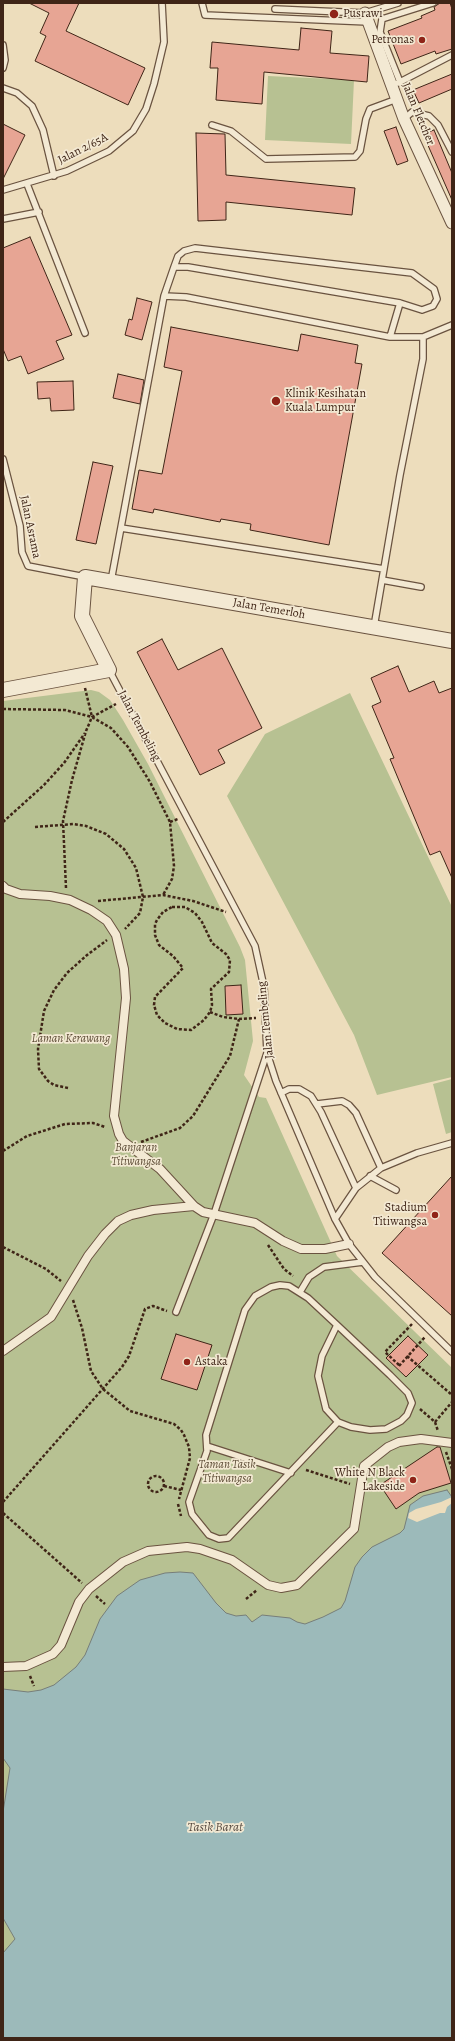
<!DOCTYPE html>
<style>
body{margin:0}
#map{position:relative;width:455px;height:2041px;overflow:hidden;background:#edddbc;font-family:Alegreya,serif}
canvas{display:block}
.frame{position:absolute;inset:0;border:4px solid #3f2517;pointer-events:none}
</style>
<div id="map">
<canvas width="455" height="2041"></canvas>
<div class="frame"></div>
</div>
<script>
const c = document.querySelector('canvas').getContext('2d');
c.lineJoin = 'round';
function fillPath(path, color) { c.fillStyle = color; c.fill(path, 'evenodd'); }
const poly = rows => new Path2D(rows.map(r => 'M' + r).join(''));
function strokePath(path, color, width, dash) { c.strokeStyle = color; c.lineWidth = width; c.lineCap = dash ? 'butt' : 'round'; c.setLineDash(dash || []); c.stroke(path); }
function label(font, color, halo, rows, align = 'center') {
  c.font = font + ' Alegreya,serif'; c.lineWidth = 3.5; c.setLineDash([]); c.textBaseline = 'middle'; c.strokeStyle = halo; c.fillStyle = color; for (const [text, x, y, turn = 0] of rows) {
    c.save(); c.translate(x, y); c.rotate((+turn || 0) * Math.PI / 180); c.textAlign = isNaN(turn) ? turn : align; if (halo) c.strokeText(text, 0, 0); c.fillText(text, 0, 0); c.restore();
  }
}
const green = poly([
 [268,76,354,80,351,144,265,140],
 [91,690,99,692,110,700,123,720,148,764,240,947,245,960,253,1041,244,1075,259,1097,266,1098,337,1256,452,1368,452,2038,3,2038,3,701],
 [350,693,452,907,452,1077,377,1095,354,1035,227,796,265,734],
 [452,1079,452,1132,446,1134,433,1084]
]);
const water = poly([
 [447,1490,452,1497,452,2038,3,2038,3,1953,15,1939,3,1918,3,1812,10,1768,3,1758,3,1689,28,1692,41,1690,54,1685,76,1667,85,1655,100,1619,117,1596,140,1580,165,1573,180,1572,193,1573,216,1603,226,1613,236,1616,246,1615,252,1622,262,1615,290,1618,297,1622,305,1624,323,1617,341,1608,345,1601,355,1567,362,1557,372,1547,400,1533,404,1529,410,1505,423,1496,447,1490]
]);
const pier = poly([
 [452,1497,452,1503,447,1507,445,1513,440,1513,417,1522,408,1518,409,1513,416,1509,441,1502]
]);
const building = poly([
 [29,3,79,3,66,31,145,68,128,105,35,61,46,36,40,33,49,13,29,3],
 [440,3,450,3,452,9,452,49,436,54,435,51,401,64,388,31,422,18,421,16,435,10,434,7,440,3],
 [301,28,332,31,330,53,369,56,367,82,264,72,262,104,216,100,218,68,210,68,212,42,299,50,301,28],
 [452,74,452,89,419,103,413,90,452,74],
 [3,124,25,135,3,179,3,124],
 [396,127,408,161,397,165,384,131,396,127],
 [434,130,452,173,452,200,423,134,434,130],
 [196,133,225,134,226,175,355,188,352,215,226,202,226,220,198,221,196,133],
 [30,237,72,335,56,341,64,359,28,374,21,356,8,361,3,349,3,248,30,237],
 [137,298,152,302,142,340,125,335,129,319,132,320,137,298],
 [171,327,298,351,301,334,358,345,355,363,362,364,329,545,250,530,251,524,221,519,220,522,154,509,153,513,132,509,139,470,162,474,182,371,164,367,171,327],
 [118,374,144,380,140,404,113,398,118,374],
 [73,381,74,410,51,411,50,398,38,399,37,382,73,381],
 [93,462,113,466,96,544,76,540,93,462],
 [162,639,178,670,222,648,262,728,218,750,225,763,200,775,137,652,162,639],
 [398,666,409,692,434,681,439,693,452,688,452,878,440,851,430,855,390,759,394,758,372,706,381,702,371,678,398,666],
 [241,985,243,1014,226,1015,225,986,241,985],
 [452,1176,452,1316,382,1253,452,1176],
 [176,1334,212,1345,197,1390,161,1379,176,1334],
 [408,1336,428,1355,406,1377,386,1358,408,1336],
 [437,1447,440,1447,451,1483,419,1493,396,1509,380,1485,437,1447]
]);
const path = poly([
 [85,688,92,717],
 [3,709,65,710,92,717,111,728,128,747,150,782,170,822,174,866,172,879,163,895],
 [3,822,44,785,64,763,85,733],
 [170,822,178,819],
 [35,827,73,824,86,826,106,834,124,849,136,868,143,897,140,913,125,929],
 [66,888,63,821,72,780,86,731,92,717,116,704],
 [98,901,163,895,193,901,226,912],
 [172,907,185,907,195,913,202,922,212,943,226,954,230,960,229,972,211,989,212,1005,210,1012,204,1020,191,1030,177,1029,165,1023,157,1015,154,1005,155,997,183,968,173,956,159,945,155,935,155,924,157,920,163,912,172,907],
 [210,1012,223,1017,239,1019,256,1018],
 [68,1088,54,1085,48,1081,39,1069,38,1049,44,1011,54,990,67,973,87,955,107,940],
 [141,1142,180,1128,193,1116,230,1056,239,1019],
 [3,1151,27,1136,65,1124,93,1123,105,1127],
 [268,1245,284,1269,293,1276],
 [3,1247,46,1269,61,1281],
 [73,1300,82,1328,91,1371,103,1389,130,1411,174,1424,181,1430,184,1435,189,1447,190,1458,179,1499],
 [407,1356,452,1395],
 [399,1365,385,1352,412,1324],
 [399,1366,425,1337],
 [420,1409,435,1422,438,1431],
 [435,1422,452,1402],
 [446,1452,452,1469],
 [306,1470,350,1484],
 '148 1484a8 8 0 1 1 16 0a8 8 0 1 1-16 0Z',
 [164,1486,181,1490],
 [3,1502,122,1367,129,1356,145,1309,153,1306,167,1311],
 [178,1504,181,1516],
 [3,1513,82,1583],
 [96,1596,105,1604],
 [246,1599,257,1590],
 [30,1676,34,1686]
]);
const service = poly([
 [202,3,205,15,368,22],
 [275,9,365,13,398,3],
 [3,45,5,60,3,68],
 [400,82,380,32,382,19,433,3],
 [398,83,452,55],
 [3,88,17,93,32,106,43,130,54,176],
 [404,119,412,112,429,116,438,125,452,152],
 [212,125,231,131,266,159,355,157,360,151,366,119,370,109,397,99],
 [27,184,85,333],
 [3,190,67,171,109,151,133,131,146,109,154,84,164,42,162,3],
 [3,219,39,212],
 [164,296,186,297,390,337,423,337,452,325],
 [390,337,400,303],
 [3,459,20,526,22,552,28,566,85,577],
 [121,528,384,569],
 [382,580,421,587],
 [111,581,164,296,174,267,188,267,400,303,422,310,433,306,437,299,434,289,412,273,195,248,184,251,178,256,174,267],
 [374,627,400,475,423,359,423,337],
 [109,670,255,946,264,987,267,1053,276,1081,335,1219,349,1244,375,1277,452,1352],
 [281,1093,289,1089,299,1089,311,1096,321,1112,356,1188],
 [317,1104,342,1101,349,1105,356,1113,381,1168],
 [370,1176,396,1190],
 [335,1219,356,1188,381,1168,417,1153,452,1143],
 [300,1292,309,1277,324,1267,363,1262],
 [176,1312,214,1214,267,1053],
 [337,1325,322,1356,318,1376,326,1409,338,1422,351,1427,370,1430,386,1429,401,1421,407,1415,412,1403,408,1393,390,1375,337,1325,308,1298,289,1286,280,1285,271,1287,255,1296,245,1310,206,1435,207,1451,189,1502,192,1514,209,1535,219,1539,228,1538,338,1422],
 [207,1446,291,1473]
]);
const pedestrian = poly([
 [3,886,6,889,20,894,50,896,70,900,91,910,107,921,116,935,124,969,126,998,114,1116,119,1134,123,1141,160,1169,194,1206,203,1212,255,1223,283,1241,301,1249,325,1249,349,1244],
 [3,1351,51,1317,88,1256,105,1234,118,1221,131,1215,153,1210,194,1206],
 [3,1667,26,1666,53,1654,61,1645,79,1602,89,1589,123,1562,148,1551,187,1547,200,1549,232,1560,268,1585,281,1588,297,1585,354,1529,364,1466,388,1447,399,1442,421,1439,452,1443]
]);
const minor = poly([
 [365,13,404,119,452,223]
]);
const tertiary = poly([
 [3,690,109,670,82,616,85,577,452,641]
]);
const markers = [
 [334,14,5,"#8f2418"],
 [422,40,4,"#8f2418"],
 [276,401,5,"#8f2418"],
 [435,1215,4,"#8f2418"],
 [187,1362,4,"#8f2418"],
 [413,1480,4,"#8f2418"]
];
const poiNames = [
 ["Pusrawi",343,14],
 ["Petronas",414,40,"right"],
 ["Klinik Kesihatan",285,394],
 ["Kuala Lumpur",285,408],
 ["Stadium",427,1208,"right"],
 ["Titiwangsa",427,1222,"right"],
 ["Astaka",195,1362],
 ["White N Black",405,1473,"right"],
 ["Lakeside",405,1487,"right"]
];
const streetNames = [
 ["Jalan Fletcher",418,114,67],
 ["Jalan 2/65A",83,149,-27],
 ["Jalan Asrama",30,527,78],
 ["Jalan Temerloh",269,609,10],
 ["Jalan Tembeling",139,726,62],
 ["Jalan Tembeling",266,1020,-96]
];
const parkNames = [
 ["Laman Kerawang",71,1039],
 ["Banjaran",136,1148],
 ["Titiwangsa",136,1162],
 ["Taman Tasik",227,1465],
 ["Titiwangsa",227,1479]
];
const waterNames = [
 ["Tasik Barat",215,1828]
];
fillPath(green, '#b7c192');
fillPath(water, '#9cbaba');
strokePath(water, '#777e79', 1);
fillPath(pier, '#edddbc');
fillPath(building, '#e7a594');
strokePath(building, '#3f2517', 1);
strokePath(service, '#6a5340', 8);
strokePath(pedestrian, '#6a5340', 10);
strokePath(minor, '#6a5340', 13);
strokePath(tertiary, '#6a5340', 16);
strokePath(path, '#3f2517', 2.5, [3, 2]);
strokePath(service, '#f3e9d3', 5.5);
strokePath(pedestrian, '#f3e9d3', 8);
strokePath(minor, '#f3e9d3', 11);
strokePath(tertiary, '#f3e9d3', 14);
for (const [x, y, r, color] of markers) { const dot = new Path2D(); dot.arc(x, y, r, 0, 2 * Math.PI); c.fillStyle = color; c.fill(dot); strokePath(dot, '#f3e9d3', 1.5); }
label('12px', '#3f2517', '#f3e9d3', poiNames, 'left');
label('12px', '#3f2517', '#f3e9d3', streetNames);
label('italic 12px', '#5d4c36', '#f3e9d3', parkNames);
label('italic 13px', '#564a40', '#f3e9d3', waterNames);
</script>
